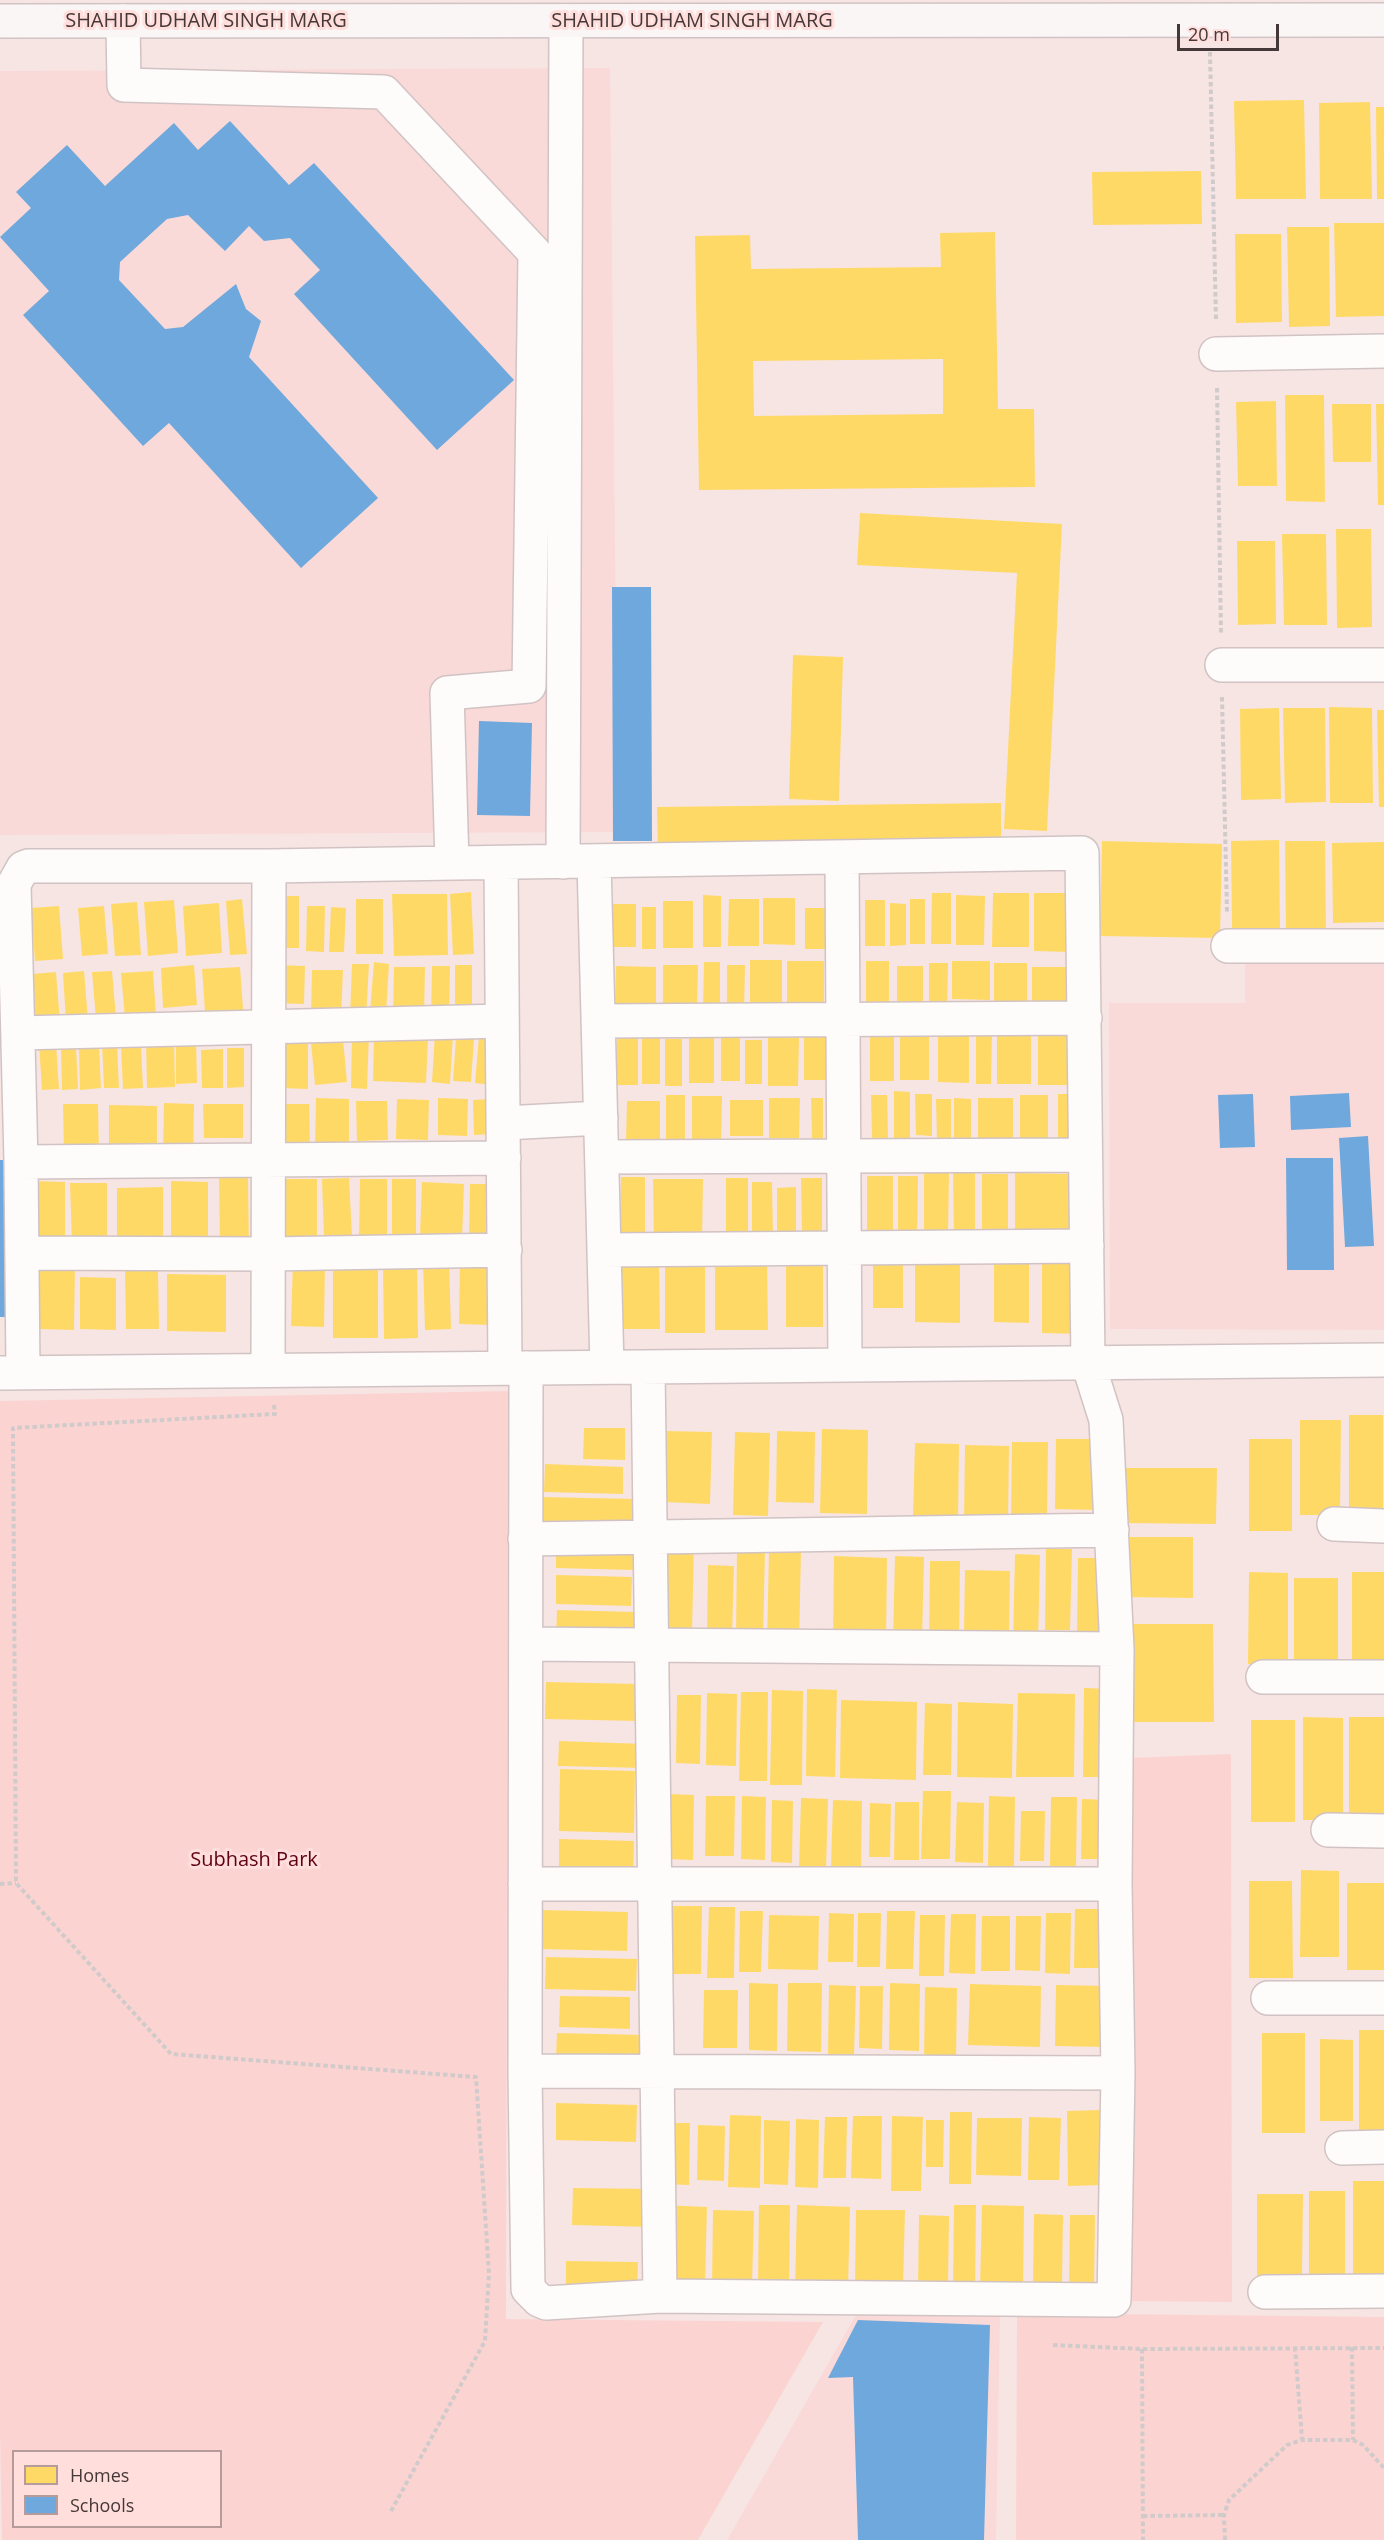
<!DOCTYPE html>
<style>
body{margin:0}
#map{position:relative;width:1384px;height:2540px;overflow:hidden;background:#f7e5e4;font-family:"Open Sans",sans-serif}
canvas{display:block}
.legend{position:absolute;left:12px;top:2450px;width:210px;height:78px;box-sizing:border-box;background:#ffdedc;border:2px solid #b59c9a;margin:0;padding:8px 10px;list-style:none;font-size:18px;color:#453838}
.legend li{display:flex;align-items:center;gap:12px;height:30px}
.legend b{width:30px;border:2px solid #b59c9a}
.scale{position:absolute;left:1177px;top:24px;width:102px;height:27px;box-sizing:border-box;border:3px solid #453838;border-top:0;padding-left:8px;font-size:18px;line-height:21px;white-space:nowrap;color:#453838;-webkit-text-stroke:4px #ffdedc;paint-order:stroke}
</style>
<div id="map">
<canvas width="1384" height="2540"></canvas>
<ul class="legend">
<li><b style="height:16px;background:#ffd966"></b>Homes</li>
<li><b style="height:16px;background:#6fa8dc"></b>Schools</li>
</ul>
<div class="scale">20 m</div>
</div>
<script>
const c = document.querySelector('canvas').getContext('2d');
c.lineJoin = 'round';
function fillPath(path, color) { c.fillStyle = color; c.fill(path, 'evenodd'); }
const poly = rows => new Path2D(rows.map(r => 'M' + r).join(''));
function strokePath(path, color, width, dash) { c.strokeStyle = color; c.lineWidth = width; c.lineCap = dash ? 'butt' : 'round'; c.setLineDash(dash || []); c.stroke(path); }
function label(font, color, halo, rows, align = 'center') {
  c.font = font + ' "Open Sans",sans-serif'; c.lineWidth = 6; c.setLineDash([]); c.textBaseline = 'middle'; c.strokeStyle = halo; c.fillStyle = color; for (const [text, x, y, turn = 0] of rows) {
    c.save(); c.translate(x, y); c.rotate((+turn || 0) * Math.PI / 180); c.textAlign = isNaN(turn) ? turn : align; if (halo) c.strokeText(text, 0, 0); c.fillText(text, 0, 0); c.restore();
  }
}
const built = poly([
 [610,68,618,832,0,835,0,71],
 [1245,963,1384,963,1384,1330,1110,1329,1109,1003,1245,1003],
 [857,2313,1000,2315,996,2540,727,2540]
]);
const green = poly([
 [508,1391,506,2319,823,2322,698,2540,2,2540,0,2432,0,1401],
 [14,2452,220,2452,220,2526,14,2526],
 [1231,1754,1232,2302,1122,2301,1104,1759],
 [1017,2313,1384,2317,1384,2540,1016,2540]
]);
const homes = poly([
 [1304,100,1306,199,1236,199,1234,101],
 [1370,102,1372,199,1320,199,1319,103],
 [1376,107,1384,107,1384,199,1377,199],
 [1201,171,1202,224,1093,225,1092,172],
 [1334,223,1384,223,1384,316,1336,317],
 [1287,227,1329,227,1330,326,1289,327],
 [995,232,998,409,1034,409,1035,487,699,490,695,236,750,235,751,269,941,267,940,233],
 [943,359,943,414,754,416,753,361],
 [1235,234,1281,234,1282,322,1236,323],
 [1285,395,1324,395,1325,502,1286,501],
 [1276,401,1277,486,1238,486,1236,402],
 [1332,404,1371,404,1371,462,1333,462],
 [1376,404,1384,404,1384,505,1378,505],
 [860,513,1062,524,1047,831,1004,829,1017,573,857,565],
 [1336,529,1371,529,1372,627,1337,628],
 [1282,534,1326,534,1327,625,1284,625],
 [1237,541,1275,541,1276,624,1238,625],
 [793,655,843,657,839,801,789,799],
 [1329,707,1372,708,1373,803,1330,803],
 [1279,708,1281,799,1241,800,1240,709],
 [1283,708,1325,708,1326,802,1285,803],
 [1377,710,1384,710,1384,807,1379,807],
 [1001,803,1001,846,658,850,657,807],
 [1279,840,1280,928,1232,928,1231,841],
 [1102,841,1222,844,1220,938,1100,936],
 [1285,841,1325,841,1326,932,1286,932],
 [1384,842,1384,922,1333,923,1332,843],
 [471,892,474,954,453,955,450,894],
 [932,893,951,893,951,944,931,944],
 [993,893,1029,893,1029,947,992,947],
 [1034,893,1070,893,1070,952,1034,951],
 [392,894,447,894,448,955,394,956],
 [703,895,721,896,721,947,703,947],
 [956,895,985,896,984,945,956,945],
 [275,896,299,896,299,948,275,948],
 [763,898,795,898,795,945,763,944],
 [242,899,247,954,230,955,226,901],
 [356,899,383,899,383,954,356,954],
 [729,899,759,899,759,946,728,946],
 [910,899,925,899,925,944,910,944],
 [174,900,178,953,148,956,144,902],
 [865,900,885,900,885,946,865,946],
 [663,901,693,901,693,948,663,948],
 [137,902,141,955,115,956,111,904],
 [219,903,222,953,186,956,183,906],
 [890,903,906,904,906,945,890,946],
 [612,904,636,904,636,947,612,947],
 [59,906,63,959,35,961,31,908],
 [104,906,108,954,82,956,78,908],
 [307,906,325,906,324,952,306,951],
 [331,907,346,908,344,952,329,952],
 [642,907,656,907,656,949,642,949],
 [805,908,826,908,825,949,805,949],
 [750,960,782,960,782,1013,750,1013],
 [787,961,824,961,824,1011,787,1011],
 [866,961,889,961,889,1014,866,1014],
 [952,961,990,961,990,1000,952,999],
 [374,962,389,964,386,1013,370,1012],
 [704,962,720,962,720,1011,703,1010],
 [929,963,948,963,947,1011,929,1011],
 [994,963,1027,963,1027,1011,994,1010],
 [352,964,369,964,366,1018,350,1017],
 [194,965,197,1005,163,1008,161,968],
 [276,965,305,966,304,1004,275,1003],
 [455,965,472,965,472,1021,455,1021],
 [663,965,698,965,697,1011,663,1011],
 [727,965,745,965,744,1013,727,1014],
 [432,966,450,966,449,1022,431,1021],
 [616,966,656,967,656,1013,615,1013],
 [897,966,923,966,923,1014,897,1013],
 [240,967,244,1022,206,1025,202,969],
 [394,967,425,967,424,1018,393,1017],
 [1032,967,1072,967,1071,1002,1032,1002],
 [312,970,343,970,341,1016,311,1015],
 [84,971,88,1020,66,1022,63,973],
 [112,971,116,1018,96,1019,92,972],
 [153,971,156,1016,125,1018,121,973],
 [56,972,60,1022,36,1023,32,974],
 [804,1028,826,1028,826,1080,804,1080],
 [1038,1030,1075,1030,1075,1085,1038,1085],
 [997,1032,1031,1032,1031,1084,997,1084],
 [435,1033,453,1035,450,1084,432,1082],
 [976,1033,992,1033,991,1084,976,1084],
 [352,1034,369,1034,367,1089,351,1088],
 [938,1034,969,1034,969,1083,938,1082],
 [617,1035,638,1035,638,1085,616,1085],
 [689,1035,714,1036,714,1083,689,1083],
 [374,1036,428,1038,426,1083,373,1081],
 [900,1036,929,1036,929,1080,900,1080],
 [456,1037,474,1039,471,1082,453,1081],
 [479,1037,496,1039,492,1085,475,1083],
 [642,1037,660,1037,660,1084,642,1084],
 [870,1037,894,1037,894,1081,870,1081],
 [721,1038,740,1038,740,1081,721,1081],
 [768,1038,799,1038,798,1086,768,1086],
 [281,1039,308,1040,308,1089,280,1088],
 [343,1039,347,1082,315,1085,311,1042],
 [665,1039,682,1039,682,1086,665,1086],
 [174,1040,175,1087,147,1088,146,1041],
 [745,1040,762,1040,762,1084,745,1084],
 [196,1042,197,1083,176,1084,176,1043],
 [56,1043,59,1089,42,1090,39,1044],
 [102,1043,117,1043,119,1088,104,1088],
 [141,1045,143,1088,123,1089,121,1046],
 [76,1046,78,1089,62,1090,61,1047],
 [79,1047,99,1047,101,1088,80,1090],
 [227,1048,244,1048,244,1087,227,1088],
 [223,1049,223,1088,202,1088,201,1050],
 [894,1091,910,1092,910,1138,894,1138],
 [915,1094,932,1094,932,1136,916,1135],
 [1058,1094,1078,1094,1077,1141,1058,1141],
 [666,1095,685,1095,685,1142,666,1142],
 [871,1095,887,1095,888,1138,872,1138],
 [1020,1095,1048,1095,1048,1141,1020,1141],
 [692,1096,722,1096,721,1142,692,1142],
 [316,1098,349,1099,349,1148,315,1147],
 [438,1098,468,1099,467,1136,438,1135],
 [769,1098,800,1098,799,1138,769,1138],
 [811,1098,823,1098,823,1141,812,1140],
 [954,1098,971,1099,971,1141,954,1141],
 [978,1098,1013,1098,1013,1139,978,1139],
 [397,1099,429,1100,428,1140,396,1139],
 [492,1099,493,1134,474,1135,473,1100],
 [936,1099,951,1099,951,1141,937,1141],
 [730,1100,763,1100,763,1136,730,1136],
 [356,1101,387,1101,388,1140,357,1141],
 [627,1101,660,1101,660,1140,626,1140],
 [164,1103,194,1104,193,1154,163,1154],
 [63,1104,98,1104,99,1154,64,1155],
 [203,1104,243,1104,243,1138,204,1138],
 [283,1104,309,1104,310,1150,284,1150],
 [109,1105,157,1106,157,1153,109,1153],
 [924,1169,949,1169,948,1241,924,1241],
 [953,1169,975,1169,975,1241,954,1242],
 [1015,1173,1069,1174,1069,1235,1015,1235],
 [982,1174,1008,1174,1008,1245,982,1245],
 [867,1176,893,1176,893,1238,867,1238],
 [898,1176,918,1176,917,1238,898,1238],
 [219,1177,248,1177,249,1249,220,1249],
 [621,1177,645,1177,645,1244,620,1244],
 [349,1178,352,1237,324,1238,322,1179],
 [726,1178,748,1178,748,1235,726,1235],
 [801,1178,822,1178,822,1234,802,1234],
 [283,1179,317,1179,317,1240,283,1240],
 [360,1179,387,1179,387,1242,359,1241],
 [392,1179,416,1179,416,1246,392,1246],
 [653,1179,703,1179,702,1244,654,1244],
 [33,1181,65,1182,65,1248,33,1248],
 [171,1181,208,1182,208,1245,171,1245],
 [422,1182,464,1184,462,1239,420,1237],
 [752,1182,772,1182,773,1236,752,1236],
 [70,1183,107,1183,107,1246,72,1246],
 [470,1184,493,1184,493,1240,469,1240],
 [163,1187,163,1242,117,1242,117,1188],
 [796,1187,796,1240,777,1240,777,1188],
 [873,1251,903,1252,903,1308,873,1308],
 [994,1255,1029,1256,1029,1323,994,1322],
 [1042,1257,1081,1257,1081,1334,1042,1333],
 [665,1258,705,1258,705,1333,665,1333],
 [786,1258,823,1258,823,1327,786,1327],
 [460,1259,493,1260,491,1325,459,1324],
 [333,1260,378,1260,378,1338,333,1338],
 [715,1260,767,1261,768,1330,715,1330],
 [293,1261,325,1262,324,1327,291,1326],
 [423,1261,449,1261,451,1329,425,1330],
 [620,1262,659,1262,660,1329,620,1329],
 [383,1264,417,1264,418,1338,384,1339],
 [40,1265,75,1265,74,1330,39,1329],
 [915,1265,960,1265,960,1323,915,1322],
 [158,1270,159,1329,126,1329,125,1271],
 [167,1274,226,1275,226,1332,167,1331],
 [80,1277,116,1278,116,1330,80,1329],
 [1349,1415,1383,1415,1383,1514,1349,1513],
 [1300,1420,1341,1420,1340,1515,1300,1515],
 [584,1428,625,1428,625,1460,583,1459],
 [822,1429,868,1430,867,1514,820,1513],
 [665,1431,712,1432,710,1504,664,1502],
 [777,1431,815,1432,814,1503,776,1502],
 [735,1432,770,1433,768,1516,733,1515],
 [1056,1439,1095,1439,1094,1510,1055,1509],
 [1249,1439,1292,1439,1292,1531,1249,1531],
 [1012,1442,1048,1442,1047,1518,1011,1518],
 [915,1443,959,1444,958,1519,913,1518],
 [965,1445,1009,1446,1008,1525,964,1525],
 [545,1464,623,1467,623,1494,544,1492],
 [1124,1468,1217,1468,1216,1524,1123,1523],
 [541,1497,636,1499,636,1531,541,1528],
 [1125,1537,1193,1537,1193,1598,1125,1597],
 [556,1542,634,1544,634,1570,556,1568],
 [662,1542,694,1543,692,1634,660,1633],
 [1046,1549,1072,1549,1070,1630,1045,1630],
 [737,1550,765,1551,763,1636,736,1636],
 [769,1550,801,1550,799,1646,767,1645],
 [1015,1554,1040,1555,1038,1643,1013,1643],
 [834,1556,887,1558,886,1645,833,1644],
 [895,1556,924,1557,922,1640,893,1639],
 [1078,1558,1106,1558,1105,1641,1077,1640],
 [930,1561,960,1561,959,1646,929,1646],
 [708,1565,734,1566,732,1636,707,1636],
 [965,1570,1010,1571,1009,1632,964,1631],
 [1249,1572,1288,1573,1288,1664,1248,1664],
 [1352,1572,1384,1572,1384,1670,1352,1670],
 [556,1575,632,1577,631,1606,556,1604],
 [1294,1578,1338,1578,1338,1665,1294,1664],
 [557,1610,636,1612,636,1643,556,1641],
 [1124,1624,1213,1624,1214,1722,1124,1722],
 [546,1682,638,1684,638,1721,545,1719],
 [1084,1688,1112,1689,1111,1777,1083,1777],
 [807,1689,837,1690,835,1777,806,1776],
 [772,1690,803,1691,802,1785,770,1785],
 [741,1692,768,1692,767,1781,739,1781],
 [707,1693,737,1694,736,1766,706,1765],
 [1018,1693,1075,1694,1074,1777,1016,1777],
 [677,1695,701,1695,700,1764,676,1763],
 [841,1700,917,1702,916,1780,840,1778],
 [958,1702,1013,1704,1012,1778,957,1777],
 [925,1703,952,1704,951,1775,923,1775],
 [1303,1717,1343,1718,1343,1820,1303,1820],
 [1349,1717,1384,1717,1384,1825,1349,1824],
 [1251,1720,1295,1720,1295,1822,1251,1822],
 [559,1741,644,1744,644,1768,558,1766],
 [560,1769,635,1771,634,1833,559,1831],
 [923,1791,951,1791,950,1859,921,1859],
 [667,1794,694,1795,693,1860,665,1859],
 [706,1796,735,1796,734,1856,705,1856],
 [742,1796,766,1797,765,1860,741,1859],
 [989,1796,1015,1797,1014,1866,988,1866],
 [1051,1797,1077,1797,1076,1867,1050,1866],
 [801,1798,828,1799,826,1870,799,1869],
 [1082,1799,1110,1800,1109,1859,1081,1859],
 [772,1800,793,1801,792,1863,771,1862],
 [833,1800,862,1801,861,1868,831,1867],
 [895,1802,919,1802,919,1860,894,1860],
 [957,1802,984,1803,983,1863,955,1862],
 [870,1803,891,1804,890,1857,869,1857],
 [1021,1811,1045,1811,1044,1861,1020,1861],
 [559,1839,634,1841,633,1878,559,1876],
 [1301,1870,1339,1871,1339,1957,1300,1957],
 [1249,1881,1292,1881,1293,1978,1249,1978],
 [1347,1883,1384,1883,1384,1970,1347,1970],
 [665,1906,702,1906,701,1974,663,1974],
 [709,1907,735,1907,734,1978,707,1978],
 [1075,1909,1105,1909,1104,1968,1074,1968],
 [539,1910,628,1912,627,1951,538,1949],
 [740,1911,763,1911,761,1972,739,1972],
 [887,1911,915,1911,913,1969,886,1969],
 [829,1913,854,1914,853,1962,828,1962],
 [858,1913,881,1913,880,1967,857,1967],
 [1046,1913,1071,1913,1070,1974,1045,1973],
 [951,1914,976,1914,975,1974,949,1973],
 [769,1915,819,1916,818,1970,768,1969],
 [920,1915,945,1915,944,1976,919,1976],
 [982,1916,1010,1916,1010,1971,981,1971],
 [1016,1916,1041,1916,1040,1971,1015,1970],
 [546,1957,637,1959,636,1991,545,1989],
 [749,1983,778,1984,777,2051,749,2050],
 [788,1983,822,1983,821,2052,787,2051],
 [890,1983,920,1984,919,2051,889,2050],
 [970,1984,1041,1986,1040,2047,968,2045],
 [829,1985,856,1986,854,2054,828,2054],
 [1056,1985,1107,1986,1106,2047,1055,2046],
 [860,1986,883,1986,882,2049,859,2048],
 [925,1987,957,1988,956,2064,924,2064],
 [704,1990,738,1990,737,2048,703,2048],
 [560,1996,630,1997,630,2029,559,2027],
 [1359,2030,1384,2030,1384,2131,1359,2131],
 [557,2033,644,2035,643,2061,556,2059],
 [1262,2033,1305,2033,1305,2133,1262,2133],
 [1320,2039,1353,2040,1353,2121,1320,2121],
 [556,2103,637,2105,636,2142,556,2140],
 [1100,2110,1102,2185,1068,2186,1067,2111],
 [950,2112,972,2112,971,2184,949,2184],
 [730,2115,761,2116,760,2188,728,2187],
 [853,2116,882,2116,881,2179,851,2178],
 [892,2116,923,2117,921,2191,891,2191],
 [825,2117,847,2117,846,2178,823,2178],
 [1029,2117,1061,2118,1059,2180,1028,2180],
 [977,2118,1022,2118,1021,2176,976,2175],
 [796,2119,819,2120,818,2188,795,2187],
 [764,2120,790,2121,788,2185,764,2184],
 [926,2120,944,2120,943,2167,926,2167],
 [661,2123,690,2123,689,2185,659,2184],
 [698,2125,725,2126,724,2181,697,2180],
 [1353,2181,1384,2181,1384,2279,1353,2279],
 [573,2188,652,2189,652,2227,572,2225],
 [1309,2191,1345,2191,1345,2277,1309,2276],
 [1257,2194,1303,2194,1302,2277,1257,2277],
 [662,2205,707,2207,705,2285,660,2285],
 [759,2205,790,2205,789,2287,758,2286],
 [797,2205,850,2207,848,2289,795,2288],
 [954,2205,976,2205,975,2291,953,2290],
 [982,2205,1024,2206,1023,2290,980,2289],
 [713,2210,754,2211,752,2285,712,2284],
 [856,2210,905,2210,903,2286,855,2285],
 [1034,2214,1063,2215,1062,2285,1033,2284],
 [919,2215,949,2216,948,2291,918,2290],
 [1070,2215,1095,2215,1094,2288,1069,2287],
 [566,2261,638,2262,637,2293,566,2291]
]);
const schools = poly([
 [230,121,289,185,314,163,514,380,437,450,294,294,320,270,290,238,264,241,249,226,225,251,188,215,167,219,120,262,119,280,165,329,183,327,236,284,246,309,261,321,249,357,378,498,301,568,169,423,143,446,23,315,49,291,0,237,31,208,16,192,67,145,105,186,174,123,198,150],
 [612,587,651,587,652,841,613,841],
 [479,721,532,723,530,816,477,815],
 [1349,1093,1351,1127,1291,1130,1290,1096],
 [1253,1094,1255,1147,1220,1148,1218,1095],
 [1368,1136,1374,1246,1345,1247,1339,1138],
 [1286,1158,1333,1158,1334,1270,1287,1270],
 [0,1160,7,1160,5,1317,0,1317],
 [858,2320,990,2325,984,2540,858,2540,853,2377,828,2378]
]);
const path = poly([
 [1210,52,1216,321],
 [1217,388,1221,633],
 [1222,697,1227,912],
 [274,1405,275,1414,13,1428,16,1883,171,2054,476,2077,489,2274,485,2341,391,2511],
 [0,1884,16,1883],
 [1053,2345,1142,2349,1384,2348],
 [1295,2347,1302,2439],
 [1352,2347,1353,2440],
 [1142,2349,1143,2540],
 [1143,2516,1224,2515],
 [1225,2540,1224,2515,1229,2500,1287,2445,1302,2440,1353,2440,1363,2445,1384,2468]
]);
const street = poly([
 [123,21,124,85,384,92,535,253,529,686,447,693,452,863],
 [1216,354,1384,351],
 [1222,665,1384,665],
 [842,858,845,1365],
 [594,861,607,1367],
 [563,862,566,21],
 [501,863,505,1368],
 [1228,946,1384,946],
 [598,1021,1085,1018],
 [19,1033,502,1021],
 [504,1123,601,1118],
 [602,1157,1085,1155],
 [21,1162,504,1158],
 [604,1250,1087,1246],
 [22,1253,269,1254,505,1250],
 [648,1367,660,2296],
 [268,1370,269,866],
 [2,1373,1384,1360],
 [23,1373,21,1162,14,884,23,868,28,866,269,866,1082,853,1088,1363,1106,1420,1117,1649,1115,1884,1118,2073,1114,2300,660,2296,546,2303,539,2300,528,2289,525,2071,526,1368],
 [1334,1524,1384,1526],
 [525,1539,1112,1530],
 [526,1644,1117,1649],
 [1263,1677,1384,1677],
 [1328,1830,1384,1831],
 [525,1884,1115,1884],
 [1268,1998,1384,1998],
 [525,2071,1118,2073],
 [1342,2148,1384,2147],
 [1265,2292,1384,2291]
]);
const secondary = poly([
 [0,21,1384,20]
]);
const streetNames = [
 ["SHAHID UDHAM SINGH MARG",206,21],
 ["SHAHID UDHAM SINGH MARG",692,21]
];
const parkNames = [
 ["Subhash Park",254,1860]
];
fillPath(built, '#f9dad8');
fillPath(green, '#fbd4d2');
fillPath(homes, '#ffd966');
fillPath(schools, '#6fa8dc');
strokePath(street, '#d1c3c3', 36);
strokePath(secondary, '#d1c3c3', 36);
strokePath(path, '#d1caca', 4, [4.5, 3]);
strokePath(street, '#fefbfb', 33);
strokePath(secondary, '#fbf6f6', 33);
label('20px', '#453838', '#ffdedc', streetNames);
label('20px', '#600011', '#ffdedc', parkNames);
</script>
